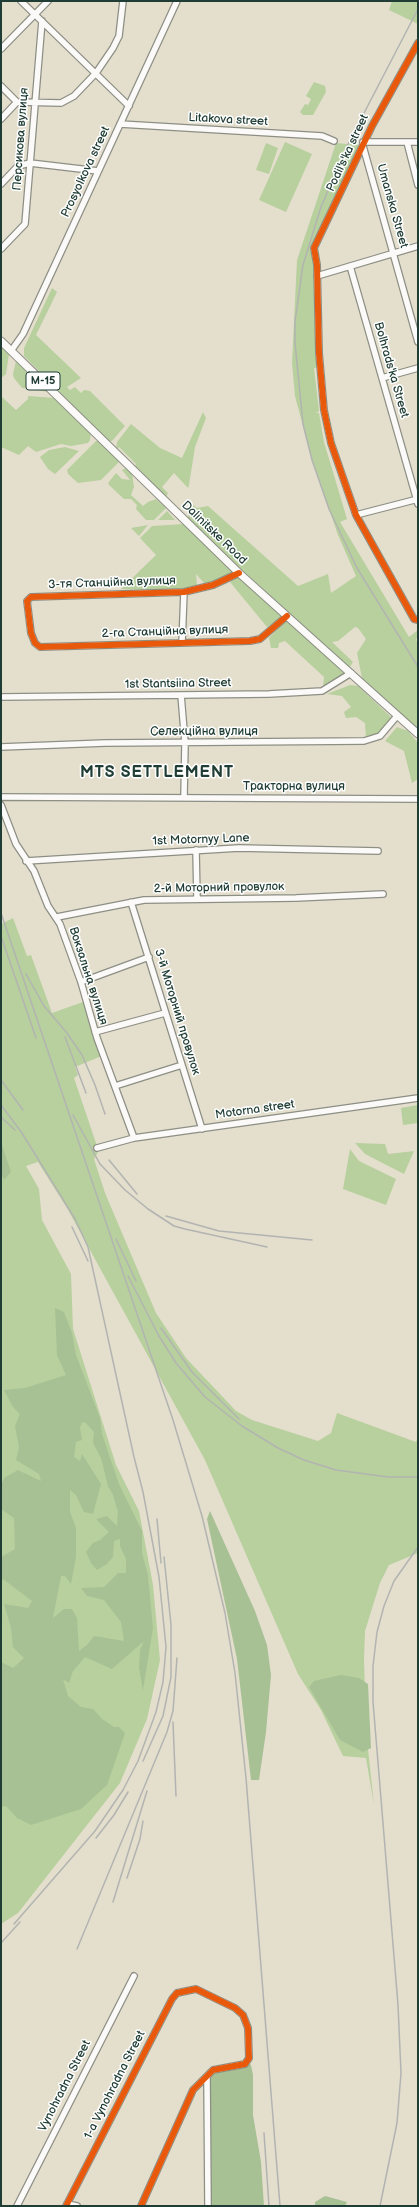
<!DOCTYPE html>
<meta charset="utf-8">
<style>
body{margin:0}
#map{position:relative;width:419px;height:2207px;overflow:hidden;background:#e4decd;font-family:"Balsamiq Sans",sans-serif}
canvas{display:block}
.frame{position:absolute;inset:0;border:2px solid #1f3d34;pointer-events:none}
</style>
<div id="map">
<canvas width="419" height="2207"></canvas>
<div class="frame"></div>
</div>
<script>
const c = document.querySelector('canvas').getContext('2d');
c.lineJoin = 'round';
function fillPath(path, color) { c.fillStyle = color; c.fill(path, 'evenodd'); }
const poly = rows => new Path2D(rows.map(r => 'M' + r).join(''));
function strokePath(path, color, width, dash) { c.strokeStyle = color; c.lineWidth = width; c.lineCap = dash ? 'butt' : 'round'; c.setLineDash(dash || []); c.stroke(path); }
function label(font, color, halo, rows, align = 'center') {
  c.font = font + ' "Balsamiq Sans",sans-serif'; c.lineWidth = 3; c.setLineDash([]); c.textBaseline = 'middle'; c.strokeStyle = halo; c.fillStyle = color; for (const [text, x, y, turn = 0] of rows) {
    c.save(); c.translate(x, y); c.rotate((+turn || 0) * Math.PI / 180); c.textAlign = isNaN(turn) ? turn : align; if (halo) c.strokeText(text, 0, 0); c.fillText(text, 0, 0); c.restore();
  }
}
const green = poly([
 [392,1,418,1,418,24,389,10],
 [314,82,325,86,326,92,313,115,303,115,300,112,305,104,308,105,311,99,306,96],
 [285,142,312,154,286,212,259,200],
 [266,143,278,148,269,174,256,170],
 [336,143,358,145,360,148,314,249,319,367,314,368,319,411,316,413,319,413,324,442,347,519,340,522,409,637,418,630,418,637,416,639,418,646,418,729,362,678,357,653,366,639,358,628,355,627,338,641,332,642,353,662,349,668,187,519,193,505,197,508,208,506,298,586,328,574,331,593,356,576,338,535,312,460,295,396,292,363,297,260],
 [52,288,57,292,36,335,81,378,67,387,70,390,75,387,81,393,84,390,90,391,125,426,112,441,108,441,24,356,24,348],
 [1,346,9,354,6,374,1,378],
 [16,361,49,392,22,388,14,378,13,374],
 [1,396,16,410,28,399,28,396,55,398,91,432,90,440,88,443,71,446,61,444,36,452,28,446,19,455,1,447],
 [203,412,206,418,195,447,189,485,188,488,174,473,162,487,168,493,165,499,134,469,136,464,119,447,116,450,117,442,131,424,160,448,182,458],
 [96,441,100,441,119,459,118,463,101,480,78,483,68,474,67,470],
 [65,447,79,451,55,474,48,469,40,457,49,450],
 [126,468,132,473,134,487,131,495,143,506,148,502,156,499,166,508,154,520,146,520,136,509,137,505,131,499,124,499,109,485,108,483,116,473,122,479,130,480,122,470],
 [167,511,175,520,158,520],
 [184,524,235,572,208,584,204,583,196,574,197,585,195,591,121,589,156,555,140,538,152,526],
 [148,525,139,536,131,528],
 [239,576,284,616,267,627,230,582],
 [287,619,347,673,323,689,324,677,285,641,279,643,278,648,271,648,269,638],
 [350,685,358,686,392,718,381,735,360,740,360,738,366,738,365,723,356,717,346,718,344,712,351,707,342,696,327,694],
 [397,727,408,731,418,743,418,779,412,783,404,751,385,741],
 [13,918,27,956,31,955,52,1013,83,1002,104,1055,75,1067,78,1075,74,1078,96,1143,98,1152,94,1159,105,1193,156,1313,186,1358,236,1411,252,1420,318,1441,331,1433,337,1413,416,1442,418,1438,418,1553,389,1565,380,1583,365,1631,364,1659,366,1730,374,1805,366,1758,343,1756,321,1710,298,1674,205,1460,67,1208,38,1162,26,1166,39,1189,42,1220,71,1274,73,1329,116,1465,139,1511,153,1585,160,1660,147,1719,120,1783,18,1913,1,1924,1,924],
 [418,1105,418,1123,403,1125,401,1108],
 [355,1143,385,1144,388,1154,414,1151,404,1174,365,1154],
 [350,1149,359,1161,396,1179,386,1205,343,1189]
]);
const forest = poly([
 [1,1142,11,1172,4,1180,1,1173],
 [55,1308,64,1312,72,1333,76,1355,100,1418,102,1434,119,1484,142,1531,142,1553,148,1575,153,1628,143,1690,139,1668,140,1650,144,1641,112,1669,85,1657,73,1671,69,1683,63,1679,68,1696,81,1707,93,1709,102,1719,114,1727,119,1727,125,1733,107,1785,81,1809,31,1825,17,1818,6,1806,1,1807,1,1662,13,1668,24,1658,13,1647,11,1628,4,1604,28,1608,32,1601,3,1579,1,1582,1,1557,15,1549,14,1518,1,1509,1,1486,4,1478,18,1470,41,1481,39,1474,16,1460,19,1447,15,1426,20,1414,13,1407,4,1390,25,1388,66,1375,57,1355],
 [82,1422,86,1423,94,1432,93,1443,101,1458,108,1486,113,1495,118,1512,117,1526,107,1516,96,1519,109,1532,100,1540,93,1543,86,1552,91,1563,97,1570,107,1564,113,1557,114,1541,120,1539,120,1546,126,1559,126,1573,118,1573,104,1587,81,1588,87,1596,104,1600,121,1622,124,1641,94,1636,88,1644,79,1651,77,1618,72,1609,64,1609,53,1618,61,1576,65,1576,71,1584,76,1557,76,1528,70,1512,70,1490,76,1495,84,1512,93,1514,101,1484,82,1454,80,1461,74,1457,76,1442,82,1440,80,1428],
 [210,1511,255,1611,267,1645,271,1675,266,1732,259,1780,251,1780,237,1659,207,1519],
 [341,1675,359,1678,368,1684,371,1748,363,1752,340,1740,309,1687,314,1681],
 [248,2063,251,2065,253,2075,253,2115,261,2162,264,2206,208,2206,207,2077,213,2069],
 [325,2196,347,2202,345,2206,315,2206,315,2202]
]);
const minor = poly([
 [21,1,129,106],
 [418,43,372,126,314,248,317,265,319,353,324,410,331,443,356,515,414,619,418,620],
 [1,49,48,1],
 [1,86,17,102],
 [1,119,17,102,61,103,74,96,96,73,113,48,119,36,123,1],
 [120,124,322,136,334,141],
 [363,142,418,142],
 [407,142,418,185],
 [363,146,418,342],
 [1,184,18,166,30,163,98,171],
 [1,249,25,224,42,21],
 [350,266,418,504],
 [317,276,418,246],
 [11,351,23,334,177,1],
 [382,378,418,368],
 [356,515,418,499],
 [239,573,213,585,184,592,31,597,27,601,31,633,35,643,40,647,250,641,260,639,287,616],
 [182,643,184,592],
 [181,695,185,743,184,797],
 [1,697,269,694,322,691,351,673],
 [1,747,105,743,364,741,380,736,397,716],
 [1,797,418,799],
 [1,805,16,844,34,871,48,906,60,924,81,982,97,1038,134,1138],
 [196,850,197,899],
 [26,861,239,848,378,851],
 [131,902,202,1129],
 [57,917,144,900,296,898,383,894],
 [81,982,149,957],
 [95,1032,165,1013],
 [115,1086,182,1065],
 [97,1148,134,1138,418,1098],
 [207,2077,208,2206],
 [67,2204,77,2206],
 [17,2206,134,1976],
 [66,2206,172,1999,177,1993,196,1989,235,2008,243,2015,248,2028,249,2058,245,2064,213,2070,193,2090,141,2206]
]);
const major = poly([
 [1,341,239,573,418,734]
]);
const rail = poly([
 [418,9,349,142,321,207,303,265,295,321,295,343,303,424,312,460,329,509,357,568,418,667],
 [1,913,173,1420,202,1516,225,1613,235,1673,246,1778,280,2206],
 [1,936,36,1038],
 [26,974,44,1006,67,1033,82,1055,95,1085,105,1114],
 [65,1037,86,1093],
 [1,1080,23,1110],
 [1,1105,22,1133,75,1219,88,1247,134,1457,143,1492,159,1577,166,1647,163,1682,156,1712,138,1761,123,1790,95,1831,14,1924],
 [73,1115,100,1164,125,1190,148,1209,174,1226,185,1229,267,1247],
 [1,1117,15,1130],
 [109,1160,137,1194],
 [166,1216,219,1231,312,1240],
 [72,1227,88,1261],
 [116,1239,136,1281],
 [128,1276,159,1336,176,1363,205,1397,242,1426,278,1448,304,1460,336,1470,388,1477,418,1477],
 [161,1328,192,1372,239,1419],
 [157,1519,161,1563],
 [173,1722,176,1796],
 [143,1761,163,1716,171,1677,171,1625,164,1557],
 [96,1838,114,1815,128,1792],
 [127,1878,140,1839,143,1821],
 [113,1902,147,1791],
 [1,1943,20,1922],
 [77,1949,167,1732,173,1711,177,1658],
 [264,2133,269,2206],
 [380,2206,397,2123,401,2073,398,2005,373,1702,373,1666,377,1632,384,1606,394,1581,418,1547]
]);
const cycleway = poly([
 [418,43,372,126,314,248,317,265,319,353,324,410,331,443,356,515,414,619,418,620],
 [239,573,213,585,184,592,31,597,27,601,31,633,35,643,40,647,250,641,260,639,287,616],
 [66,2206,172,1999,177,1993,196,1989,235,2008,243,2015,248,2028,249,2058,245,2064,213,2070,193,2090,141,2206]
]);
const shields = [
 [43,381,34]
];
const shieldNames = [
 ["М-15",43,381]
];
const streetNames = [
 ["Litakova street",228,120,3],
 ["Персикова вулиця",21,139,-86],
 ["Podil's'ka street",348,153,-65],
 ["Prosyolkova street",86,172,-65],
 ["Umanska Street",392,206,74],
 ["Bolhrads'ka Street",391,370,74],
 ["Dalinitske Road",214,533,44],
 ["3-тя Станційна вулиця",112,583,-2],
 ["2-га Станційна вулиця",165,632,-2],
 ["1st Stantsiina Street",178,684,-1],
 ["Селекційна вулиця",204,732],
 ["Тракторна вулиця",294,787],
 ["1st Motornyy Lane",201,840,-2],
 ["2-й Моторний провулок",219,888,-1],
 ["Вокзальна вулиця",88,976,72],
 ["3-й Моторний провулок",177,1012,73],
 ["Motorna street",255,1110,-8],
 ["1-a Vynohradna Street",115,2085,-63],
 ["Vynohradna Street",65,2086,-63]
];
const districtNames = [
 ["MTS SETTLEMENT",157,773]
];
fillPath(green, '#b7d09d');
fillPath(forest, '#a7c195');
strokePath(minor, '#8d8f85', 8);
strokePath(major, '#8d8f85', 9);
strokePath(minor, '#fbfaf8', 5.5);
strokePath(major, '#fbfaf8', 7);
strokePath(rail, '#b2b4b1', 1.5);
strokePath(cycleway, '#e8590c', 6);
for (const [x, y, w] of shields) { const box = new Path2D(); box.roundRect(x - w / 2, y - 9, w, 18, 3); c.fillStyle = '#fff'; c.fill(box); strokePath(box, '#1f3d34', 1); }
label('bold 11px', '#1f3d34', null, shieldNames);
label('12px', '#1f3d34', '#fff', streetNames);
c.letterSpacing = '1px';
label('bold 16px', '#1f3d34', '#fff', districtNames);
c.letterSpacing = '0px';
</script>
